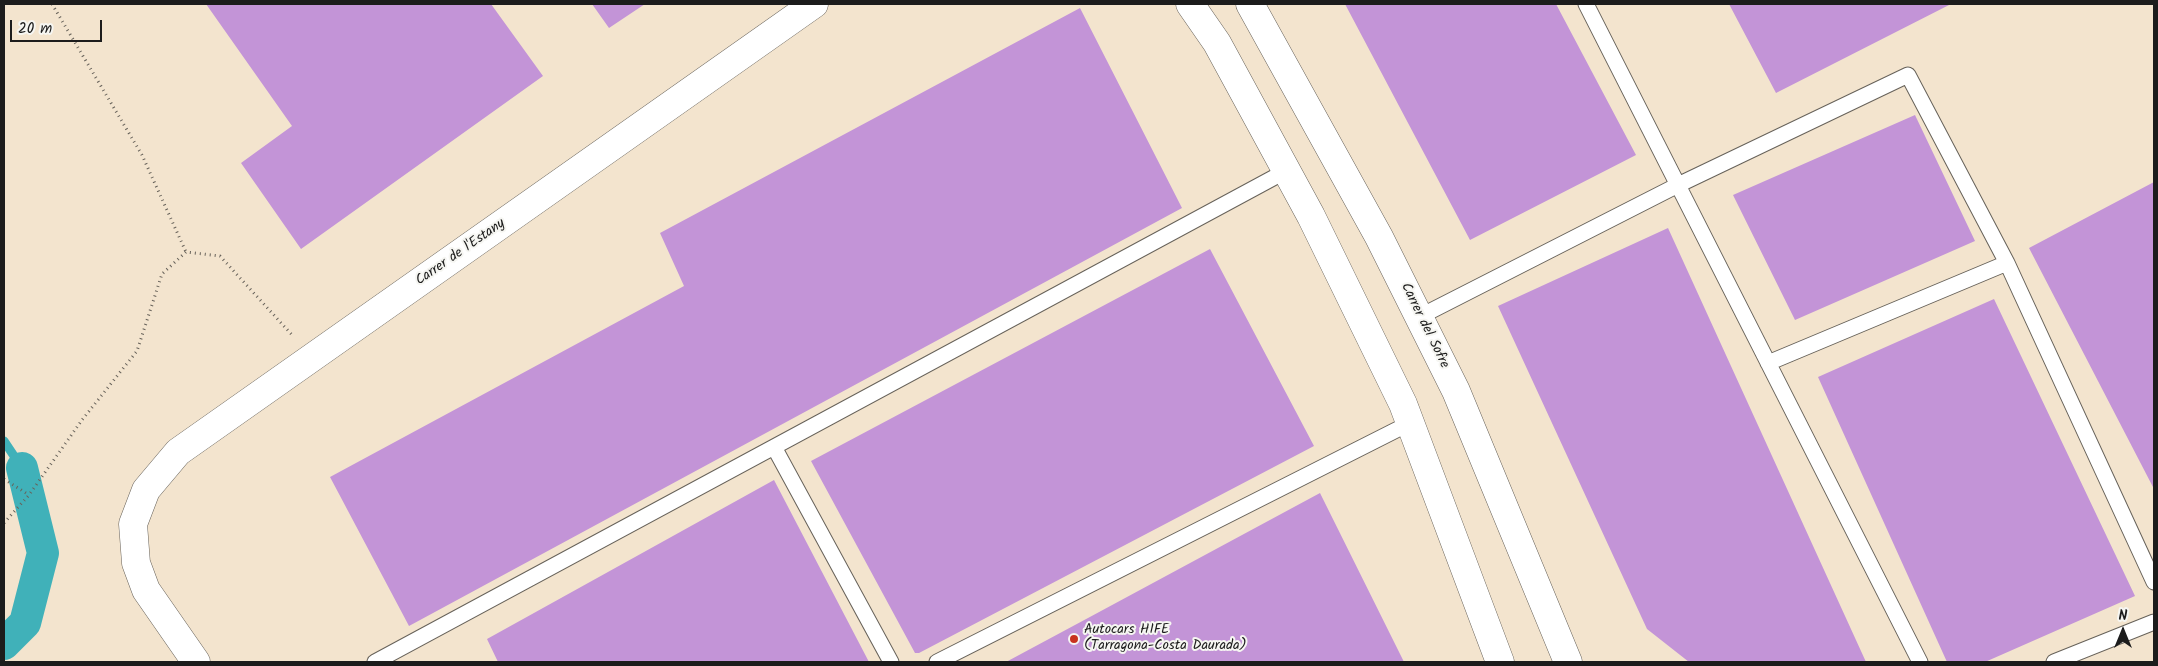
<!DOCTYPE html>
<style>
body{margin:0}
#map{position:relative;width:2158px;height:666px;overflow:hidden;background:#f3e4ce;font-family:Kalam,sans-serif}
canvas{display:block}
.frame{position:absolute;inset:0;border:5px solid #1c1c1c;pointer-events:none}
.north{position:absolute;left:2098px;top:606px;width:50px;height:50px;-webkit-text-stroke:4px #f6f6f2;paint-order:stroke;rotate:0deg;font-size:14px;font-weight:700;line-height:20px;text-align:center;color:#1c1c1c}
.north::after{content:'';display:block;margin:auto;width:18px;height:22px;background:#1c1c1c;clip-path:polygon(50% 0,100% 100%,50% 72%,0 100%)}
.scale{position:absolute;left:10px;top:20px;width:92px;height:22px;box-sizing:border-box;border:2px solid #1c1c1c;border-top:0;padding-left:6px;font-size:15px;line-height:18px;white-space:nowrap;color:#1c1c1c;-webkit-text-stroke:4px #f6f6f2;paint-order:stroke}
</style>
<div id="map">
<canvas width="2158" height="666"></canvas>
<div class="frame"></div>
<div class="north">N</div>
<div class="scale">20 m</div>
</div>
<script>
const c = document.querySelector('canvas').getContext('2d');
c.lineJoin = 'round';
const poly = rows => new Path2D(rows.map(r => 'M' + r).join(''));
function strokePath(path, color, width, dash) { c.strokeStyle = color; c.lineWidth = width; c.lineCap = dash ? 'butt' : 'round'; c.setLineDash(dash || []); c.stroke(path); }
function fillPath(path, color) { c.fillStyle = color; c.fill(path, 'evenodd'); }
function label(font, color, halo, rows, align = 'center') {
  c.font = font + ' Kalam,sans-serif'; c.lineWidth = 4; c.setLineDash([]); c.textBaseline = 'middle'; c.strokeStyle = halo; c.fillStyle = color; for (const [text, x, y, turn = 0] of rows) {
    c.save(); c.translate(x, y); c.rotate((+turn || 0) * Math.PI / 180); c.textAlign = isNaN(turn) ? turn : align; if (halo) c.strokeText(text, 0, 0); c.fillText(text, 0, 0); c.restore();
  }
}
const stream = poly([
 [4,441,22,468]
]);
const canal = poly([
 [4,644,25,623,43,553,22,468]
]);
const building = poly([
 [206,4,491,4,543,76,301,249,241,163,292,126],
 [592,4,645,4,609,28],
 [1345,4,1556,4,1636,155,1470,240],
 [1729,4,1951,4,1776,93],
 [1080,8,1182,208,409,626,330,477,684,286,660,233],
 [1915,115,1975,241,1795,320,1733,195],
 [2154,182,2154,489,2029,248],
 [1668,228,1866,662,1689,662,1647,629,1498,306],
 [1210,249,1314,446,919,653,915,653,811,461],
 [1994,299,2135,596,1985,662,1947,662,1818,377],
 [774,480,869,662,498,662,487,639],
 [1320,493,1404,662,1006,662,1088,618]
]);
const path = poly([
 [52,4,142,155,186,252],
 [4,479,29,495],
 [4,523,29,495,82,420,137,351,162,274,186,252,220,256,293,336]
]);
const service = poly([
 [1586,4,1920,662],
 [1419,317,1678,185,1908,75,2007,263,2154,582],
 [1768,363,2007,263],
 [774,447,891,662],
 [375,662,1286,171],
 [937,662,1410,423],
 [2054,662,2154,622]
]);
const minor = poly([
 [1190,4,1217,43,1311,216,1403,404,1500,662],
 [1250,4,1379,237,1456,391,1568,662],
 [196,662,146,590,136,563,133,524,146,490,178,452,814,4]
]);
const markers = [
 [1074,639,5,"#c8321e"]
];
const streetNames = [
 ["Carrer de l'Estany",461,253,-35],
 ["Carrer del Sofre",1424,326,64]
];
const poiNames = [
 ["Autocars HIFE",1084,631],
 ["(Tarragona-Costa Daurada)",1084,647]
];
strokePath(stream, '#40b1b9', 9);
strokePath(canal, '#40b1b9', 32);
fillPath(building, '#c394d7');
strokePath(service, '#67625a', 17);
strokePath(minor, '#67625a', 29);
strokePath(path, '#67625a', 3, [1, 4]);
strokePath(service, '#fff', 15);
strokePath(minor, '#fff', 28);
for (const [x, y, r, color] of markers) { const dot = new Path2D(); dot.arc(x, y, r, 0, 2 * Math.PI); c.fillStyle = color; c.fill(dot); strokePath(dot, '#f6f6f2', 2); }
label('14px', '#1c1c1c', '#f6f6f2', streetNames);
label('14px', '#1c1c1c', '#f6f6f2', poiNames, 'left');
</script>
